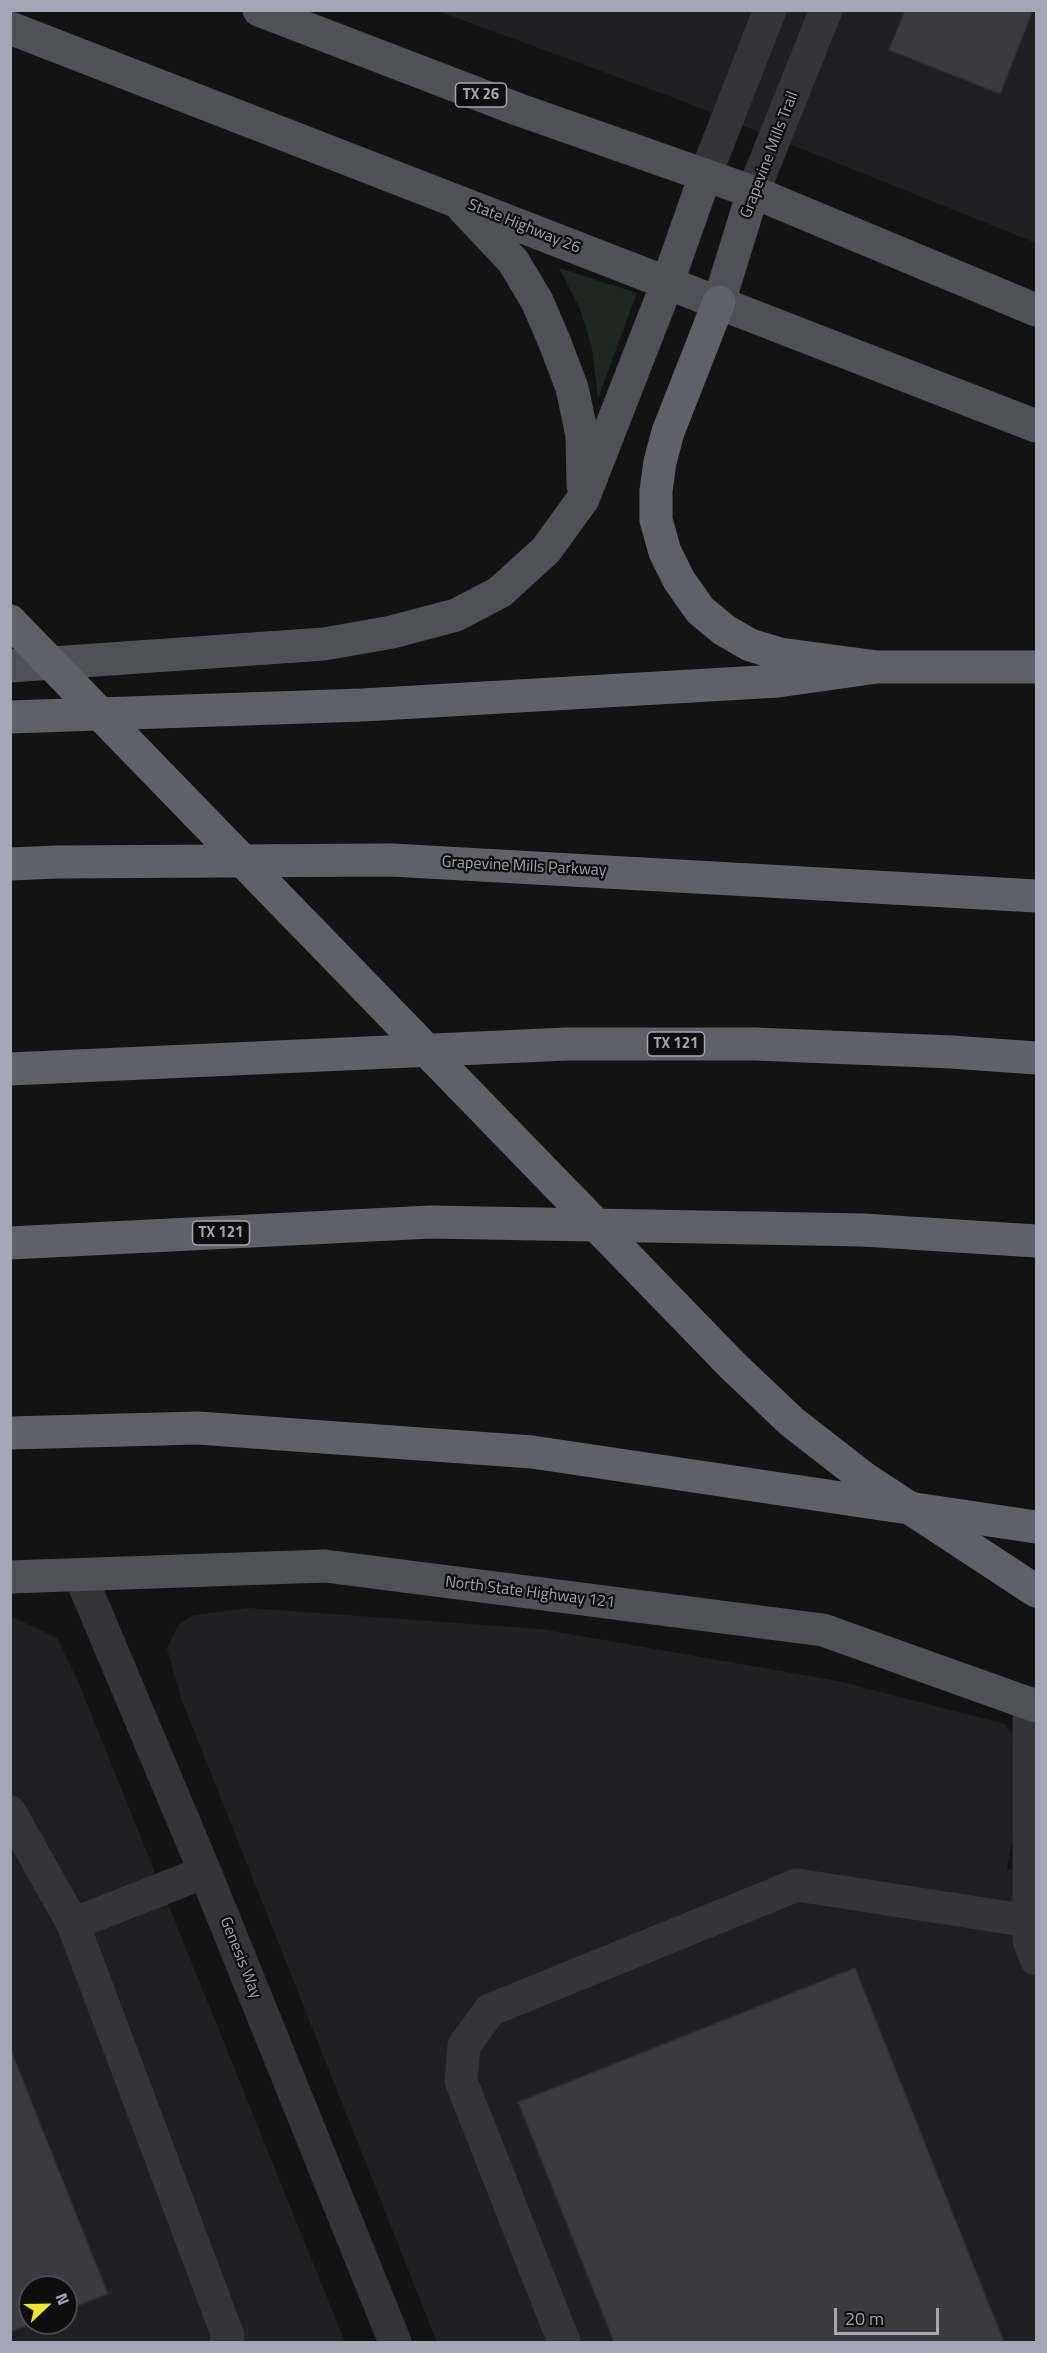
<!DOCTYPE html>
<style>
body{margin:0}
#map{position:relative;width:1047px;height:2353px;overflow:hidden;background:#131314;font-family:"Titillium Web",sans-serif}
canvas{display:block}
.frame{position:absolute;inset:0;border:12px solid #a4a5b5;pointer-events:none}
.north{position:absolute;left:18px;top:2275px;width:60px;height:60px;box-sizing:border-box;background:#0e0e0f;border:2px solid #4a4a51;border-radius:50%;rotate:68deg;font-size:16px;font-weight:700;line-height:24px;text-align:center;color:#a4a5b5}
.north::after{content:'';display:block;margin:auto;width:21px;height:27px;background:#f0e62f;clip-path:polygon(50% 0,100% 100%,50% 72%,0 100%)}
.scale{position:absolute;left:834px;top:2308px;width:105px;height:27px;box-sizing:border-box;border:3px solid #a4a5b5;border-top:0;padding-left:8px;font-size:18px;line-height:21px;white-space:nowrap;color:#a4a5b5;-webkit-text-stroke:4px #0e0e0f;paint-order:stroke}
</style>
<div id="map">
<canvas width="1047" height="2353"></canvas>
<div class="frame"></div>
<div class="north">N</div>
<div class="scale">20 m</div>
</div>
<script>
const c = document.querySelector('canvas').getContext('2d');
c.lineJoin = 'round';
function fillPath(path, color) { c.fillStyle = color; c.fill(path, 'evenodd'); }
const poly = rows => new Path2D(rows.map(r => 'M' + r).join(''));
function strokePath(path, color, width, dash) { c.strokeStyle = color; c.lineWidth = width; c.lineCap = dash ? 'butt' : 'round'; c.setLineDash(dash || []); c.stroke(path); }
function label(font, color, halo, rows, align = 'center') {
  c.font = font + ' "Titillium Web",sans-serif'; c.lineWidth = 4.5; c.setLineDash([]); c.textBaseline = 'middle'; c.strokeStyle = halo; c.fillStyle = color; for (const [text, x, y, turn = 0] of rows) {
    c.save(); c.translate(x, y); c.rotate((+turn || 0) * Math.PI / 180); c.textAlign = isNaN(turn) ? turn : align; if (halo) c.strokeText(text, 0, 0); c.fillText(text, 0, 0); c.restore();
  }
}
const built = poly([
 [438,11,1036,11,1036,243,669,96],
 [249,1608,541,1629,838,1681,1005,1724,1018,1745,1026,1764,1007,1869,1036,1874,1036,2342,437,2342,181,1698,167,1649,178,1625,193,1615],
 [10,1618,15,1618,57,1638,77,1679,345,2342,11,2342],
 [30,2287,66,2287,66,2323,30,2323]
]);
const green = poly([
 [559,268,637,293,598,398,592,348,580,309]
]);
const building = poly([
 [905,10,1033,10,1000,94,889,50,905,10],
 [855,1968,1004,2342,614,2342,518,2102,855,1968],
 [10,2048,108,2294,66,2310,66,2287,30,2287,30,2323,34,2323,10,2332,10,2048]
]);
const minor = poly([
 [705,176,770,10],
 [753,192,826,10],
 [80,1575,205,1872,395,2342],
 [1029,1703,1029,1940,1036,1959],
 [10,1812,73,1924,228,2336,226,2342],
 [73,1924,205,1872],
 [564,2342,461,2081,464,2046,490,2010,797,1885,1029,1921]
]);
const major = poly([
 [259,10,517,109,753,192,1036,310],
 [10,28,1036,426],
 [463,208,513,261,537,301,555,343,572,388,582,435,583,486],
 [719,302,753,192],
 [10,666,324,644,392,632,456,615,500,592,546,550,583,499,667,284,705,176],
 [10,1577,325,1566,823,1630,1036,1706]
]);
const highway = poly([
 [719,302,668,432,660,462,656,491,656,520,665,552,679,580,700,610,724,630,750,645,780,654,877,667,1036,667],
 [10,717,363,705,778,681,877,667],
 [10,864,57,862,392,860,1036,896],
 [10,1069,567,1044,755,1044,952,1052,1036,1058],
 [10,1243,431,1222,863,1230,1036,1241],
 [10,1433,198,1428,532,1452,1036,1527]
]);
const highwayBridge = poly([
 [10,621,733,1366,792,1422,864,1478,1036,1591]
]);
const shields = [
 [481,95,51],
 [676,1044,57],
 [221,1233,57]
];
const shieldNames = [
 ["TX 26",481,95],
 ["TX 121",676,1044],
 ["TX 121",221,1233]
];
const streetNames = [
 ["Grapevine Mills Trail",770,155,-69],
 ["State Highway 26",524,227,22],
 ["Grapevine Mills Parkway",524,867,3],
 ["North State Highway 121",530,1593,7],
 ["Genesis Way",240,1958,68]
];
fillPath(built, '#201f21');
fillPath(green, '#1f2722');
fillPath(building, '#3b3a3f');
strokePath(building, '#2e2d30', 1.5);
strokePath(minor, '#353439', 33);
strokePath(major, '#505058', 33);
strokePath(highway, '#60606a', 33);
strokePath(highwayBridge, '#60606a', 33);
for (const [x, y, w] of shields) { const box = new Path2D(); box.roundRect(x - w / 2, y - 12, w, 24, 4.5); c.fillStyle = '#0e0e0f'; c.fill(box); strokePath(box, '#a4a5b5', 1.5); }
label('bold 15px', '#a4a5b5', null, shieldNames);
label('16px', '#a4a5b5', '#0e0e0f', streetNames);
</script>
